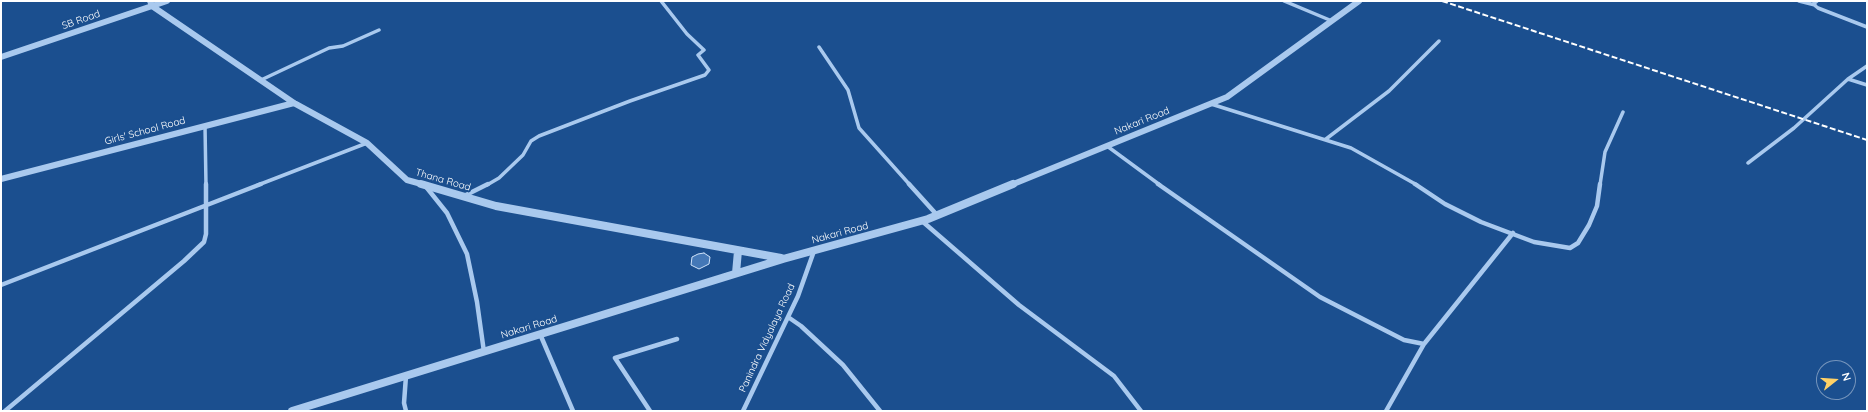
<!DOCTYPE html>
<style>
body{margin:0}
#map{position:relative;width:1868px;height:412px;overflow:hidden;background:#1b4f8f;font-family:Quicksand,sans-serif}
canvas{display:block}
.frame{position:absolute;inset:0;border:2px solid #fff;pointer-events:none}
.north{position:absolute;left:1816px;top:360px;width:40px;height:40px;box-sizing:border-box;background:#1b4f8f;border:1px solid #7695bc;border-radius:50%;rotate:73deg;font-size:11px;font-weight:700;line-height:16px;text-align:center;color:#fff}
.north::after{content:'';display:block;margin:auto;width:14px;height:18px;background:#ffd166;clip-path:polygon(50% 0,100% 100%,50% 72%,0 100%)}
</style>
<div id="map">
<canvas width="1868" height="412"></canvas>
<div class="frame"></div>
<div class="north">N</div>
</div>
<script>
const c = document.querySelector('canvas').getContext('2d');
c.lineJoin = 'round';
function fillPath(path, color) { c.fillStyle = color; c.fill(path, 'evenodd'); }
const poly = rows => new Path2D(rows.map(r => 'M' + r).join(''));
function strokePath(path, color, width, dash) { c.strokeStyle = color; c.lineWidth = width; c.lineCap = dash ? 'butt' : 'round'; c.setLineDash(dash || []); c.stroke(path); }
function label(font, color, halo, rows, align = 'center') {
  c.font = font + ' Quicksand,sans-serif'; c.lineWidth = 4; c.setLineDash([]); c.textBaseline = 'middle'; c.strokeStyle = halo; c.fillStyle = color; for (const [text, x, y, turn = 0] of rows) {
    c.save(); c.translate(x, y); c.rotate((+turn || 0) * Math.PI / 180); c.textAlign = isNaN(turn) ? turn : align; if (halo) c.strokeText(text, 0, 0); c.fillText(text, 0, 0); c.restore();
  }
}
const building = poly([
 [704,253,710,257,709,264,699,269,691,265,692,257,698,254,704,253]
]);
const minorFar1 = poly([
 [1284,1,1332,21],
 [1799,1,1815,5],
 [1817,1,1813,4,1818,8,1867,27],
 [819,47,848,90,859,128,910,185],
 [1848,79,1867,85],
 [261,80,329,48,343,46,379,30],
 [1211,104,1351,148,1417,185],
 [205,126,206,185],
 [1326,139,1389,91,1439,41],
 [1107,146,1160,185],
 [1748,163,1794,128,1848,79,1867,66],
 [258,185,367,143],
 [487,185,499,178,523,155,531,141,539,136,630,101,705,75,709,70,698,55,704,50,687,34,661,1],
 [1600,185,1605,152,1623,112]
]);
const minor = poly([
 [909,184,937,215],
 [1158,184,1320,297,1404,340,1424,344,1513,233],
 [1415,184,1445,204,1481,222,1534,242,1570,248,1578,243,1589,225,1597,206,1600,184],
 [427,188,447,213,467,254,477,302,484,352],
 [464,196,488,184],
 [922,221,1019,305,1114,376,1141,411],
 [1,285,261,184],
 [788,317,801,326,843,365,880,411],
 [540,334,573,411],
 [406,376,404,403,406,411],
 [5,411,184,261,204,242,206,234,206,184],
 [650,411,615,358,677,339],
 [743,411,798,296,814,251],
 [1386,411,1424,344]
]);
const tertiaryFar1 = poly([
 [150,1,152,6,294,103,367,143,407,180,425,185],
 [1,57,167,1],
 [1,179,294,103],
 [1011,185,1227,97,1359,1]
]);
const tertiary = poly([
 [421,184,496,206,781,258],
 [736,273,738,251],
 [292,411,783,259,928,219,1013,184]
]);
const rail = poly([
 [1442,1,1867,140]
]);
const streetNames = [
 ["SB Road",81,20,-19],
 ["Nakari Road",1142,121,-22],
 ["Girls' School Road",145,131,-15],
 ["Thana Road",443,180,16],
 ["Nakari Road",840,233,-15],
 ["Nakari Road",529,327,-17],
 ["Panindra Vidyalaya Road",767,338,-65]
];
fillPath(building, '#4478b7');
strokePath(building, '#cfe3fa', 1);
strokePath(minorFar1, '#a9c9ee', 3.5);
strokePath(minor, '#a9c9ee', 4.5);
strokePath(tertiaryFar1, '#a9c9ee', 6);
strokePath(tertiary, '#a9c9ee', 8);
strokePath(rail, '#fff', 2, [6, 2.5]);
label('10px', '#fff', '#1b4f8f', streetNames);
</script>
